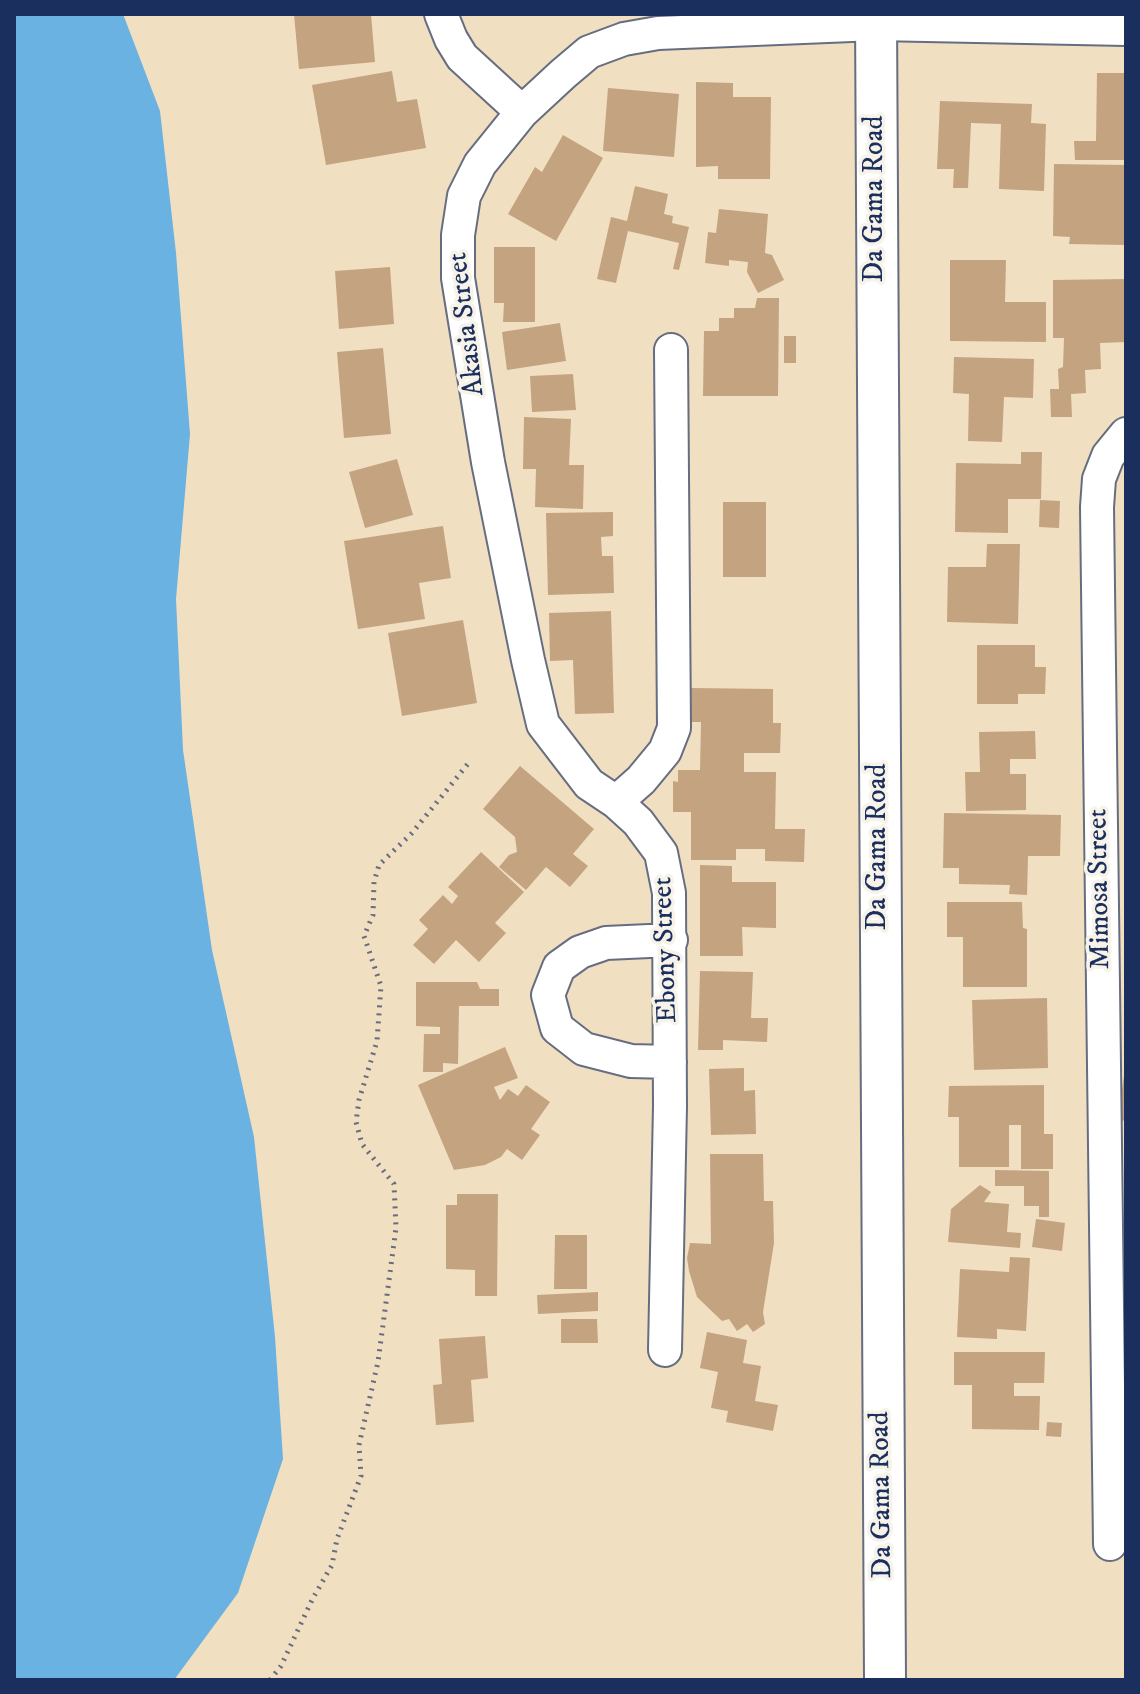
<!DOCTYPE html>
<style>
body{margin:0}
#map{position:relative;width:1140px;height:1694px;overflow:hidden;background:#f1dfc1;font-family:"IM FELL DW Pica",serif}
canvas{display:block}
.frame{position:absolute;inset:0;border:16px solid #1b2f5e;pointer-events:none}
</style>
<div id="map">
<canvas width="1140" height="1694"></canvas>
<div class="frame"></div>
</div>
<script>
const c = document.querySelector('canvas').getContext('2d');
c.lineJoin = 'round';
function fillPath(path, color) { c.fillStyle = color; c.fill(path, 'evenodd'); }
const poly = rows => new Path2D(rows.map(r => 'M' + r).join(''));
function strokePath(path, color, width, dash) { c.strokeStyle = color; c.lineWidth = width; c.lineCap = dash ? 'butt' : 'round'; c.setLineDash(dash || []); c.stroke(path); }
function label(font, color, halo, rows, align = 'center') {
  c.font = font + ' "IM FELL DW Pica",serif'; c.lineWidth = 7; c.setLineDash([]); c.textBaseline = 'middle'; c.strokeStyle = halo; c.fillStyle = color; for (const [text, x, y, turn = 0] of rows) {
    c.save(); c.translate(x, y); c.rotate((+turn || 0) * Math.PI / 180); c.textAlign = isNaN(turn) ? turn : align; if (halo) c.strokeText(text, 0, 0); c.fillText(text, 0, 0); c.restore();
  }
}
const water = poly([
 [14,14,123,14,160,111,176,253,190,434,176,599,183,750,212,950,254,1137,275,1337,283,1459,238,1593,174,1680,14,1680]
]);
const building = poly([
 [294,14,371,14,375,62,299,69],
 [392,71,397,102,417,99,426,148,326,165,312,85],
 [1097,73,1126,73,1126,160,1075,160,1074,141,1096,141],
 [696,82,733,83,733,97,771,97,770,179,718,179,718,166,696,167],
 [608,88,679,94,674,157,603,151],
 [940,101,1032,104,1031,123,1046,124,1044,191,999,189,1001,124,971,123,968,188,953,188,954,169,937,169],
 [563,135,603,158,556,241,508,214,535,167,542,172],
 [1054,164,1126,165,1126,245,1069,244,1070,237,1053,236],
 [635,186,668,194,664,214,673,216,672,223,689,227,679,270,673,269,679,243,628,231,616,283,597,279,611,217,627,221],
 [719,209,768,214,765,253,772,255,784,280,758,293,747,272,748,262,729,260,729,266,705,263,708,232,716,233],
 [494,247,535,247,535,322,503,322,504,303,494,303],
 [950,260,1006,260,1005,302,1046,302,1046,342,950,341],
 [390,267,394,324,339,329,335,271],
 [1126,279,1126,342,1100,343,1101,369,1085,370,1086,393,1071,394,1072,417,1051,417,1050,389,1059,389,1058,369,1063,367,1064,338,1053,338,1053,280],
 [757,298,779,298,778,396,703,396,704,331,719,331,719,318,734,318,734,308,755,308],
 [560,323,566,361,507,370,502,332],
 [784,336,796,336,796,363,784,363],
 [383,348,391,434,344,438,337,352],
 [954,357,1034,359,1033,398,1004,397,1002,442,968,441,969,394,953,393],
 [573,374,576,410,532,412,530,376],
 [524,417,571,419,569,465,584,465,583,509,535,507,536,469,523,469],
 [1021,452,1042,452,1041,499,1008,499,1008,533,955,532,956,463,1021,464],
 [397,459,413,515,365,528,349,472],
 [1040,500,1060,501,1059,528,1039,527],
 [723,502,766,502,766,577,723,577],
 [613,512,613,536,601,537,602,556,613,556,614,593,548,595,546,513],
 [443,526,451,578,419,583,425,619,358,629,344,541],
 [987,544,1020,544,1018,624,947,622,948,567,986,567],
 [611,611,614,713,575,714,573,660,550,661,549,613],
 [463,620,477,703,402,716,388,633],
 [977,645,1035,645,1035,667,1046,667,1045,694,1018,694,1018,704,977,704],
 [690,688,773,689,773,723,781,723,780,753,744,753,744,772,776,772,775,829,805,829,804,862,765,861,765,849,736,849,736,860,691,860,691,812,673,812,673,781,678,782,678,770,700,770,701,722,690,722],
 [1035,731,1036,759,1010,759,1010,774,1026,774,1026,810,966,811,965,772,980,772,979,732],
 [520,766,594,829,573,854,588,866,570,887,546,867,526,890,499,867,509,855,517,852,515,837,483,809],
 [944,813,1061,815,1060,856,1028,856,1027,895,1009,894,1010,885,959,884,959,868,943,868],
 [481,852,524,892,495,923,506,933,479,962,456,940,434,964,413,945,428,929,419,920,443,895,452,904,458,896,448,887],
 [700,865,732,866,732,882,776,882,776,928,742,927,743,956,700,956],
 [947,902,1022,902,1023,928,1027,929,1027,987,963,987,963,937,947,937],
 [700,971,753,972,751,1018,768,1018,767,1042,723,1040,723,1050,698,1050],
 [416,982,477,982,480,989,499,989,499,1006,459,1006,458,1064,443,1063,443,1072,423,1072,424,1034,440,1034,440,1027,416,1026],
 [1047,998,1048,1068,974,1070,972,1000],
 [505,1047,518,1078,494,1087,500,1100,508,1089,518,1096,526,1085,550,1102,531,1129,540,1135,522,1160,507,1149,501,1157,485,1165,454,1170,418,1085],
 [744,1068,744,1091,755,1090,756,1134,711,1135,709,1069],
 [1124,1076,1126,1076,1126,1121,1117,1120],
 [1044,1085,1044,1134,1053,1134,1053,1169,1021,1169,1021,1125,1009,1125,1009,1167,959,1167,959,1117,948,1117,949,1086],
 [710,1154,763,1154,764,1201,773,1201,774,1243,763,1312,765,1324,753,1332,747,1324,737,1331,729,1319,722,1321,697,1297,689,1271,687,1258,690,1243,711,1244],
 [995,1170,1049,1171,1049,1217,1039,1217,1039,1206,1024,1206,1024,1186,995,1186],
 [980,1185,991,1192,984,1202,1009,1204,1007,1232,1021,1233,1020,1248,948,1242,951,1209],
 [457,1194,498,1194,497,1296,475,1296,475,1270,446,1269,446,1205,457,1205],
 [1036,1219,1065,1223,1062,1251,1032,1247],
 [555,1235,587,1235,587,1289,554,1289],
 [1010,1257,1030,1258,1026,1331,997,1329,997,1339,957,1337,960,1269,1009,1272],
 [598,1292,598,1311,538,1314,537,1295],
 [561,1319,597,1319,598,1343,561,1343],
 [707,1332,747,1340,743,1363,761,1366,755,1401,778,1405,773,1431,726,1422,728,1411,711,1408,718,1372,700,1368],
 [485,1336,488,1378,471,1380,474,1422,436,1425,433,1385,442,1384,439,1339],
 [954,1352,1045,1352,1044,1383,1014,1383,1014,1396,1040,1396,1039,1430,972,1429,972,1385,954,1385],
 [1047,1422,1062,1423,1061,1437,1046,1436]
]);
const path = poly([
 [270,1680,281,1666,313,1598,332,1565,337,1539,361,1476,359,1445,378,1362,396,1228,394,1184,362,1144,356,1122,359,1100,377,1041,381,986,364,936,373,915,374,882,379,865,412,833,471,760]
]);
const minor = poly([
 [441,14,451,39,462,57,522,112],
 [616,802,589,784,543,724,528,660,488,462,458,278,458,235,464,196,480,164,522,112,563,74,589,52,624,39,658,33,876,24,1126,29],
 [670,1062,631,1061,584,1049,557,1028,548,995,559,967,580,952,606,943,671,940],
 [665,1350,670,1106,669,893,661,853,638,822,616,802,641,780,665,751,674,728,671,350],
 [1110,1544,1097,507,1099,479,1108,456,1126,434]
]);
const tertiary = poly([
 [876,14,885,1680]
]);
const streetNames = [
 ["Da Gama Road",876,199,-90],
 ["Akasia Street",468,324,-97],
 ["Da Gama Road",879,847,-90],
 ["Mimosa Street",1101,889,-91],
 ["Ebony Street",667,950,-92],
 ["Da Gama Road",883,1495,-91]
];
fillPath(water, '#69b2e1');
fillPath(building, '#c4a381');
strokePath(minor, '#666d81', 36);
strokePath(tertiary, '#666d81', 44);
strokePath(path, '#666d81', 5, [2, 6]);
strokePath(minor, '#fff', 32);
strokePath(tertiary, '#fff', 40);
label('28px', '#1b2f5e', '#f7f3e8', streetNames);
</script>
